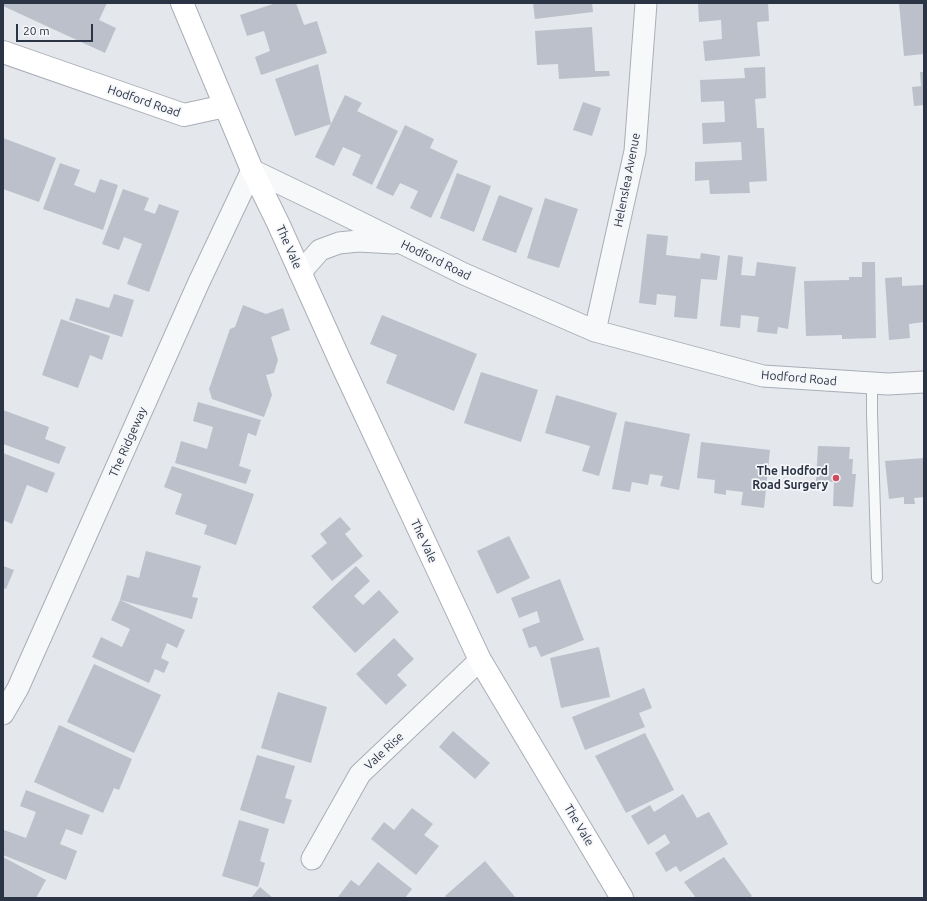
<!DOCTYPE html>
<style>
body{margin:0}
#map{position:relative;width:927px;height:901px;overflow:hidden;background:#e4e7ec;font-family:Ubuntu,sans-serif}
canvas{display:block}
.frame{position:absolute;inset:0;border:4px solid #2b3445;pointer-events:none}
.scale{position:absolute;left:16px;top:24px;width:77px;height:18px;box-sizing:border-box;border:2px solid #2b3445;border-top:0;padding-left:5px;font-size:12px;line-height:14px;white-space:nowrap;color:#2b3445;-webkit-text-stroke:3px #f4f6f9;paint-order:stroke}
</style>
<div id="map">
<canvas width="927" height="901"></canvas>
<div class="frame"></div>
<div class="scale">20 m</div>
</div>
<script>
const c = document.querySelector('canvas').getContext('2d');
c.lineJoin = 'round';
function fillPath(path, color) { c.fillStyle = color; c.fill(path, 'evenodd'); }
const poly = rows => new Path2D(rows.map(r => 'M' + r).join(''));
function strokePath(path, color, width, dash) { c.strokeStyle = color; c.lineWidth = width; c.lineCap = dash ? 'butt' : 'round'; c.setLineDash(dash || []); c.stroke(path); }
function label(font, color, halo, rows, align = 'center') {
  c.font = font + ' Ubuntu,sans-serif'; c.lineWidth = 3.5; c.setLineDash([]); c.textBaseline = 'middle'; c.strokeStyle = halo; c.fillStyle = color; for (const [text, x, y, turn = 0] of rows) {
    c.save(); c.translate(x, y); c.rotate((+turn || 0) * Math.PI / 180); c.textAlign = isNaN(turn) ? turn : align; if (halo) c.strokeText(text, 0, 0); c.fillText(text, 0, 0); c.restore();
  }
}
const building = poly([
 [3,3,107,3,99,20,116,28,105,53,3,6],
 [276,3,296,3,304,25,317,21,327,53,261,75,255,57,270,51,264,31,247,36,240,15],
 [533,3,592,3,593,12,535,19],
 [698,3,768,3,769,21,757,22,760,56,705,61,703,41,722,39,721,20,699,22],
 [899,3,924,3,924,54,904,56],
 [592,27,595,71,609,71,610,76,559,79,558,64,537,65,535,31],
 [318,64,331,124,295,136,275,79],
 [765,67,766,98,755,99,757,128,764,128,767,181,749,182,750,193,710,194,709,180,695,181,695,162,742,160,741,142,703,144,702,123,725,122,724,101,701,102,700,80,745,78,744,68],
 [920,72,924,72,924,105,914,106,912,87,921,86],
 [345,95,362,103,357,111,398,131,372,185,352,175,361,155,343,147,334,166,315,157],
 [583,102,601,108,592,136,573,130],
 [405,125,434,139,430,148,458,161,431,218,410,208,418,191,400,183,393,196,376,188],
 [3,138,56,158,39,202,3,189],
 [60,163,80,170,74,185,95,193,100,179,118,185,103,230,43,209],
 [457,173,491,186,474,232,440,218],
 [123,189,149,198,144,210,155,214,159,204,179,211,149,292,127,284,142,244,124,237,119,250,102,244],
 [499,195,533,208,516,253,482,240],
 [545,198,578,209,559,268,527,258],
 [647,234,668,236,666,255,700,259,701,253,720,256,717,280,701,279,697,319,674,317,676,296,657,294,656,305,639,303],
 [728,255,743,257,741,275,755,276,757,262,796,267,788,329,778,327,777,334,757,332,759,317,741,315,740,328,720,326],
 [862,262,875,262,876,338,842,339,842,335,806,336,804,281,849,280,849,277,862,277],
 [902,277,902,286,924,285,924,322,909,324,910,338,889,340,885,278],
 [114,294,134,300,122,337,69,320,76,298,109,308],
 [243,305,266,314,283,308,290,330,271,337,278,360,274,373,266,375,272,395,264,417,212,399,209,389,230,329,235,327],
 [382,315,477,354,454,411,386,383,397,355,370,344],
 [61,319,110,336,102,360,90,355,78,388,42,375],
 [481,372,538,390,521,442,464,423],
 [556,395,617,413,599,476,582,471,590,446,545,433],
 [198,402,261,420,256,436,248,433,239,466,251,470,246,484,175,463,181,441,207,449,213,427,193,421],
 [3,410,49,427,45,439,66,447,59,464,3,444],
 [625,421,690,434,679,490,660,486,663,476,650,474,648,485,632,482,630,492,612,489],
 [701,442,770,450,764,508,741,505,743,492,726,490,726,495,714,493,715,480,697,478],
 [818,446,850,447,849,459,853,459,852,474,856,474,853,507,833,506,834,482,816,481],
 [3,453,55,473,47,493,27,485,12,524,3,520],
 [924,458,924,497,914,498,915,504,904,504,904,497,889,499,885,461],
 [172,466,254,494,236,545,204,534,207,525,175,514,182,494,164,487],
 [340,517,351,529,345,534,363,556,332,581,311,556,327,543,320,534],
 [509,536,530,578,497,594,477,551],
 [146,551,201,566,192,597,198,598,192,619,120,600,127,575,139,578],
 [3,566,14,570,6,589,3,588],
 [356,566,370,581,354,596,363,605,379,590,399,612,355,653,312,607],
 [560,579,584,640,541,657,536,646,529,648,522,629,540,622,537,611,519,618,511,598],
 [120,600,185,630,177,648,167,643,161,658,169,662,164,673,155,669,149,683,92,657,101,637,122,647,130,629,111,620],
 [394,638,414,659,397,675,407,685,386,705,356,674],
 [599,647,610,697,561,708,550,658],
 [94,664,161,695,134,753,67,722],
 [644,688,652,708,639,713,645,727,585,750,572,717],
 [278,692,327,707,311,763,261,748],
 [59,725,132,759,119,790,114,788,103,813,34,782],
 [453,731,490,763,475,779,439,747],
 [645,733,674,790,626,813,595,756],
 [257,755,295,766,285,798,292,800,284,824,240,810],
 [26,790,90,815,82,835,66,829,60,844,77,851,66,880,3,855,3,833,4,830,26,838,36,812,20,806],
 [683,794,697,818,709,812,728,844,680,872,676,866,666,872,655,853,670,843,665,834,648,845,631,816,650,805,654,812],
 [412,808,433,824,424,835,439,846,416,875,371,839,384,822,394,830],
 [239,820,269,829,260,861,265,863,258,887,222,876],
 [3,857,46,880,36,898,3,898],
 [724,857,752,896,749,898,696,898,684,882],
 [485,861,516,898,447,898,445,896],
 [378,862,412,889,405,898,340,898,338,897,351,880,359,886],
 [260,887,273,898,251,898]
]);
const lane = poly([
 [872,383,872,413,877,578]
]);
const street = poly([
 [300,273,320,250,339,243,358,241,394,243],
 [595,331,635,151,646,3],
 [3,714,18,688,199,282,252,170,331,208,464,274,595,331,763,376,888,384,924,382],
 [312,859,360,774,480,660]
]);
const secondary = poly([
 [182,3,252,170,278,223,341,363,480,660,622,898],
 [3,52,184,115,225,106]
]);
const markers = [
 [836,478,4,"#d1495b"]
];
const streetNames = [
 ["Hodford Road",144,101,19],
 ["Helenslea Avenue",627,180,-79],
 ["The Vale",289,247,66],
 ["Hodford Road",436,260,26],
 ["Hodford Road",799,378,5],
 ["The Ridgeway",128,442,-66],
 ["The Vale",424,541,65],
 ["Vale Rise",384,751,-43],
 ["The Vale",579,825,59]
];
const poiNames = [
 ["The Hodford",828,471],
 ["Road Surgery",828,485]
];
fillPath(building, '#bbc0ca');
strokePath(lane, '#a9aeb7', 12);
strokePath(street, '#a9aeb7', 23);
strokePath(secondary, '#a9aeb7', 24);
strokePath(lane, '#f7f8fa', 10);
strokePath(street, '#f7f8fa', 21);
strokePath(secondary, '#fff', 22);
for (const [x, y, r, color] of markers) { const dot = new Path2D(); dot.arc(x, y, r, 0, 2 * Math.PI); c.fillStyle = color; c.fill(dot); strokePath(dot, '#f4f6f9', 1.5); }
label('12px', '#2b3445', '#f4f6f9', streetNames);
label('bold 12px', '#2b3445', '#f4f6f9', poiNames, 'right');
</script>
